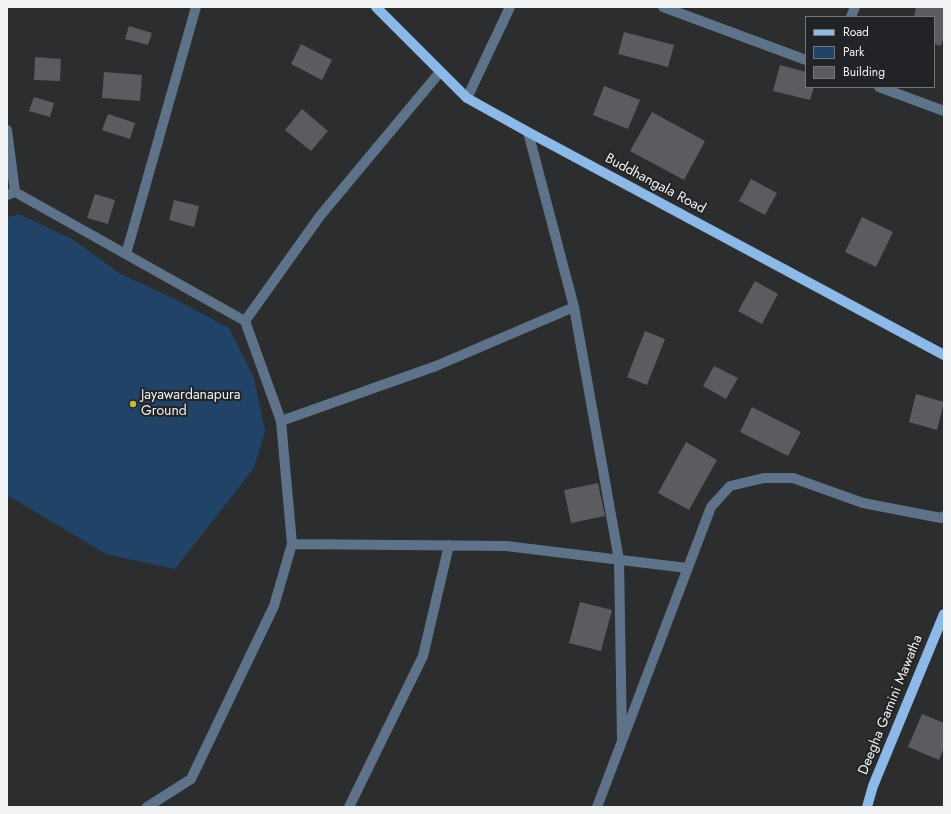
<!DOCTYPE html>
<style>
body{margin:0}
#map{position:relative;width:951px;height:814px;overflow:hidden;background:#2b2d2f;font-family:Jost,sans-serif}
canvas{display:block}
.frame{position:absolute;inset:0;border:8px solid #f0f2f3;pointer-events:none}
.legend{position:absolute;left:805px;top:16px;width:130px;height:72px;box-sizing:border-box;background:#212326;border:1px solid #747678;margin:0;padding:5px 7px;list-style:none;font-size:12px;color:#f0f2f3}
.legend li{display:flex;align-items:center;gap:8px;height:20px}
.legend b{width:20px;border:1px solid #747678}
</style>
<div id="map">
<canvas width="951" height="814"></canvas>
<div class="frame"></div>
<ul class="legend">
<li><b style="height:5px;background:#8db9e9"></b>Road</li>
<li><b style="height:11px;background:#214368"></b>Park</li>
<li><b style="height:11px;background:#5a5c5f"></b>Building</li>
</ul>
</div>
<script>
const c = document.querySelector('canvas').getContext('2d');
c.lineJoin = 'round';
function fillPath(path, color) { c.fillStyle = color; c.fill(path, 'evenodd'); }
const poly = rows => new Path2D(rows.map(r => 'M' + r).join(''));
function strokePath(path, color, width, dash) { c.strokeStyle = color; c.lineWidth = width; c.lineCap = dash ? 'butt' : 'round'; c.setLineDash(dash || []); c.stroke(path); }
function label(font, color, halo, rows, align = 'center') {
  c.font = font + ' Jost,sans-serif'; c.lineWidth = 4; c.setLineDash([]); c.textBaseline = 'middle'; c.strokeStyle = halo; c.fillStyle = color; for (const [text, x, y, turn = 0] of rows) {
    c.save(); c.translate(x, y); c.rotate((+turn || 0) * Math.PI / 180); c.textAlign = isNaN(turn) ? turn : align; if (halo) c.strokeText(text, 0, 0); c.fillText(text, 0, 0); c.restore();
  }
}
const green = poly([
 [19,214,72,239,121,274,175,299,229,328,254,378,265,431,254,468,175,569,106,554,7,495,7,217]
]);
const building = poly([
 [916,7,944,7,944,35,941,46,934,44,934,17,914,17],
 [129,26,152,33,148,45,125,39],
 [624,32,674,45,668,67,618,54],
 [301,44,332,60,322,80,291,64],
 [35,57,61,59,60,81,34,80],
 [780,65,806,72,806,87,814,87,810,100,773,91],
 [104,72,142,75,140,101,102,98],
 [604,86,640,100,628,129,593,115],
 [34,97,54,103,50,117,29,111],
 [302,109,328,131,311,151,285,130],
 [652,112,705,141,684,180,630,151],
 [108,114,135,123,130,139,102,130],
 [751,179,777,193,765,215,739,201],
 [95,194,115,200,108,224,87,218],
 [174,200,199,206,194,227,169,220],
 [862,217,893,232,876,267,845,252],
 [755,281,778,294,762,324,738,311],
 [645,331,665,339,647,385,627,377],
 [714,366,738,378,726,399,703,386],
 [916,394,944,402,937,430,909,422],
 [752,407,801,432,788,456,740,432],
 [686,442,717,460,689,510,658,493],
 [598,483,605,516,571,523,564,490],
 [580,602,612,610,601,651,569,643],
 [922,714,944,723,944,748,939,760,908,747]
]);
const minor = poly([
 [663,7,806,60],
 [851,17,855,7],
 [879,87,944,111],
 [467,98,510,7],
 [7,130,15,192],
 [528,132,574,307,619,560,622,740],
 [7,195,15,192,245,321,281,421,292,544,274,606,191,779,147,807],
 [126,254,196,7],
 [245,321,320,216,440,72],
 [281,421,436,366,574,307],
 [292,544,506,546,687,568],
 [349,807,423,656,449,545],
 [597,807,711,507,730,486,764,478,793,478,863,503,941,518,944,516]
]);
const primary = poly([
 [376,7,467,98,528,132,944,355],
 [867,807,873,786,944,614]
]);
const markers = [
 [133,404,4,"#cbba39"]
];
const streetNames = [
 ["Buddhangala Road",655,184,28],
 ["Deegha Gamini Mawatha",891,705,-68]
];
const poiNames = [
 ["Jayawardanapura",141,396],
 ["Ground",141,412]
];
fillPath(green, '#214368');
fillPath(building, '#5a5c5f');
strokePath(minor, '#5e738a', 10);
strokePath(primary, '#8db9e9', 10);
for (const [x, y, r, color] of markers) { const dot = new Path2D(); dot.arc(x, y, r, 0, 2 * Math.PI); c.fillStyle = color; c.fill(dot); strokePath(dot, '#212326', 1.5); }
label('14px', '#f0f2f3', '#212326', streetNames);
label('14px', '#f0f2f3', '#212326', poiNames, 'left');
</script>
